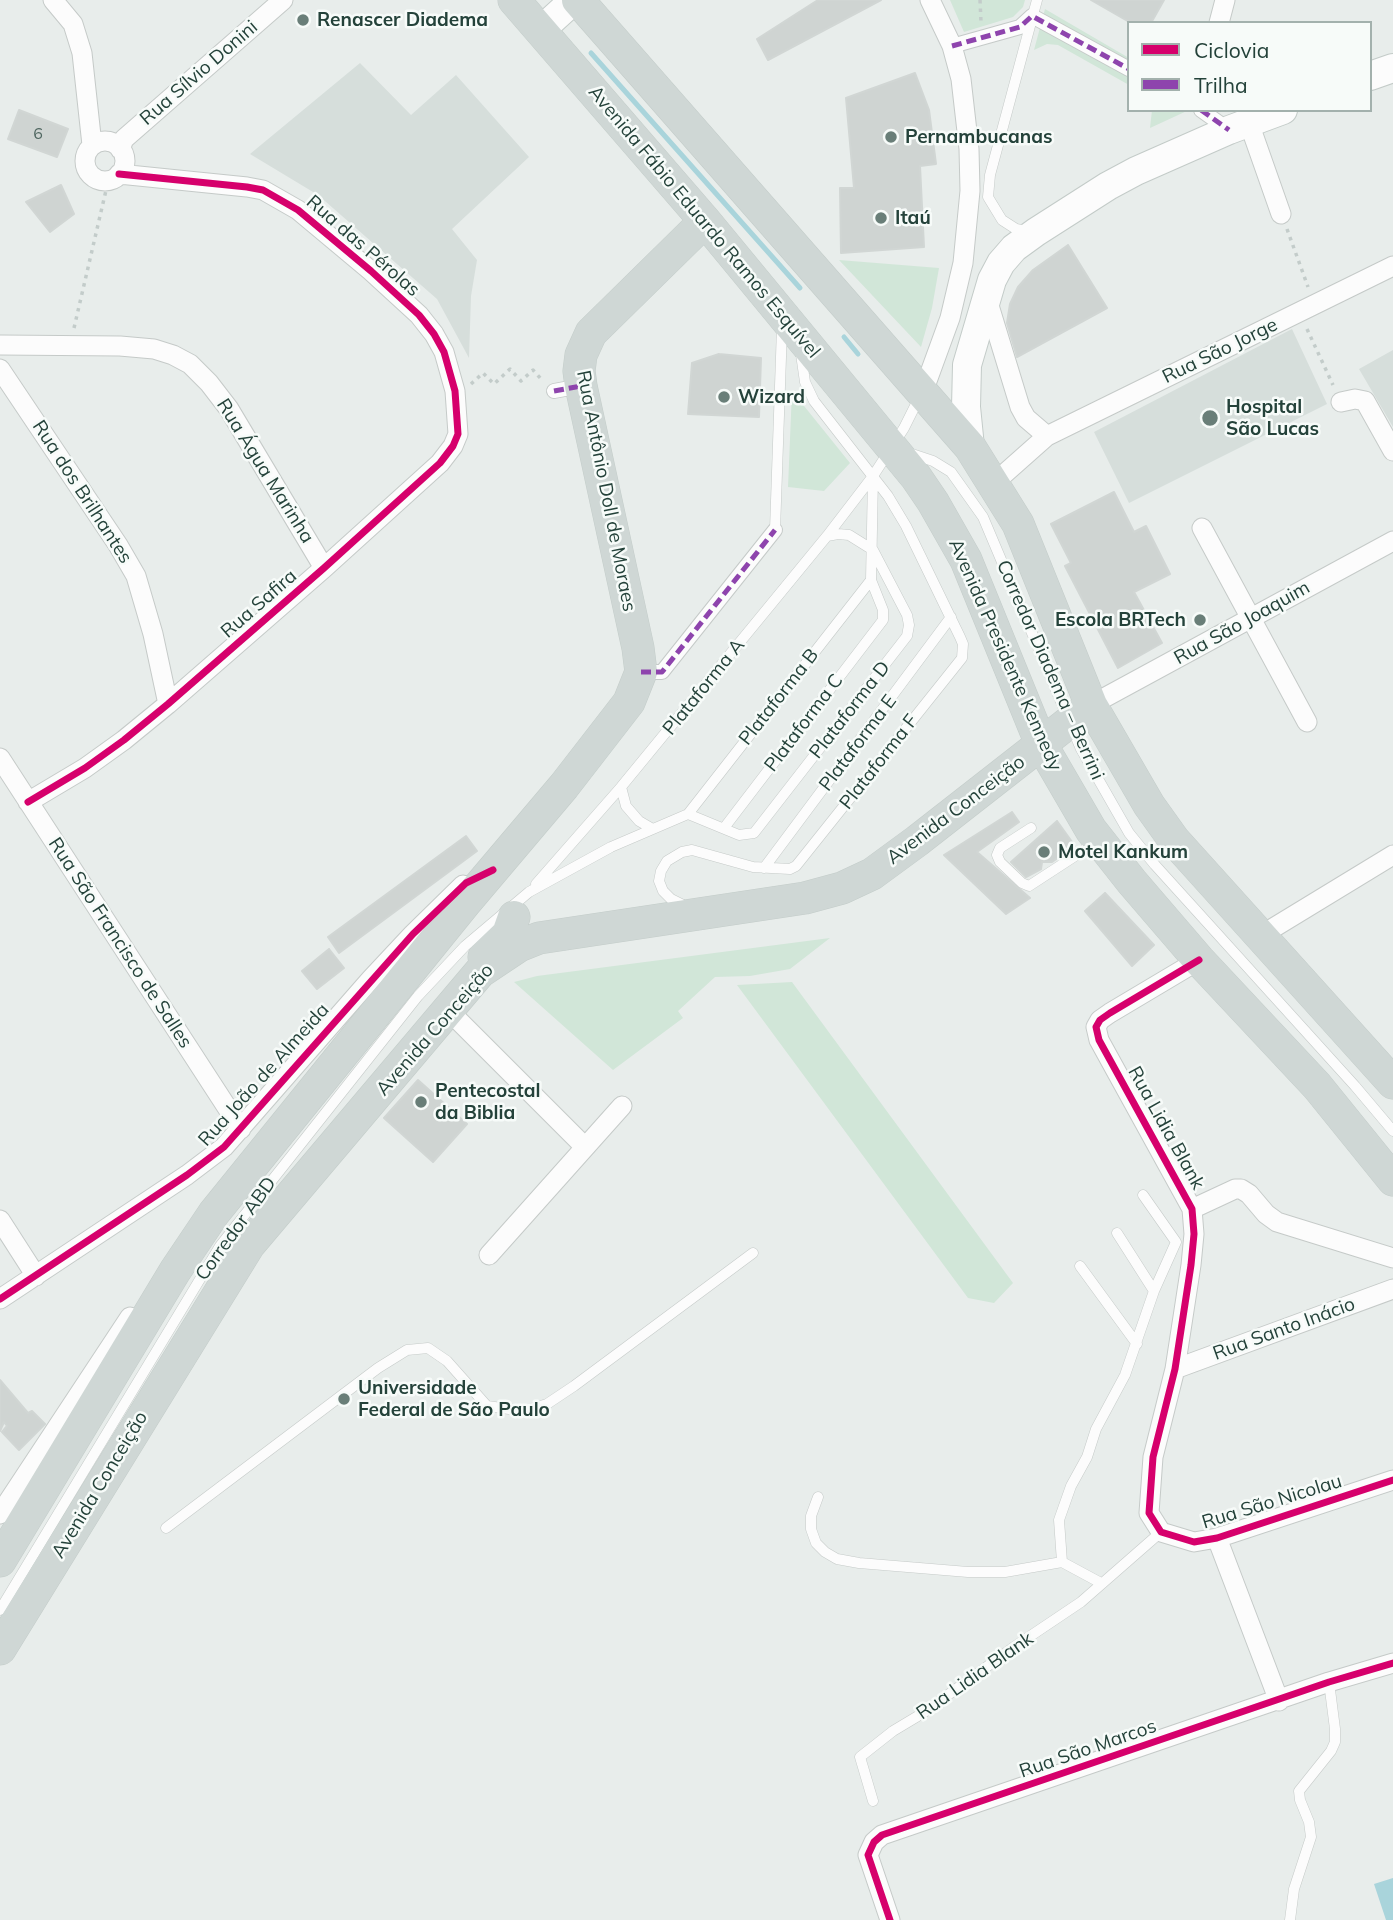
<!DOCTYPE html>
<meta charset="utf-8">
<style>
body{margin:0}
#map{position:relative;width:1393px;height:1920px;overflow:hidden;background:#e8edeb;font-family:Mulish,sans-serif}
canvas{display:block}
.legend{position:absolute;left:1127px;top:21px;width:245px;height:91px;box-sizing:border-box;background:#f7fbf9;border:2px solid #a3b1ad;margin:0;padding:9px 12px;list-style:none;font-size:21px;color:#24423a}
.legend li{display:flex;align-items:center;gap:14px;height:35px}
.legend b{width:35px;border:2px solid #a3b1ad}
</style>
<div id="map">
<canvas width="1393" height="1920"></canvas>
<ul class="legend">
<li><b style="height:9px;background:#d6006c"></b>Ciclovia</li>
<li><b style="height:9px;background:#8e44ad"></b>Trilha</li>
</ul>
</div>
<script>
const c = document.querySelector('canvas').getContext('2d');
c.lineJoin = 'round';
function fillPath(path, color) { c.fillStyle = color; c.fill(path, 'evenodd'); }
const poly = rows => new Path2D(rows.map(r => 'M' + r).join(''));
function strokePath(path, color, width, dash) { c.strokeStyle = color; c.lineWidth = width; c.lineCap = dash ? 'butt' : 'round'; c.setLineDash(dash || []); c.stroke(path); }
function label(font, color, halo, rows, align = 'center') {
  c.font = font + ' Mulish,sans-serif'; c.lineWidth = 5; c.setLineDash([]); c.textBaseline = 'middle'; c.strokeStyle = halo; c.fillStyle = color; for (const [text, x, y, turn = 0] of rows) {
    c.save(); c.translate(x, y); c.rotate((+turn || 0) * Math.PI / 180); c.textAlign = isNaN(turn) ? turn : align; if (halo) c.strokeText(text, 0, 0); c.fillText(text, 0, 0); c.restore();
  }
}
const built = poly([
 [360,63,411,115,456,75,529,157,452,229,477,260,471,296,469,358,437,299,318,195,250,154],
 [1292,329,1327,404,1129,503,1094,432],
 [1393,350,1393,427,1359,369]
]);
const green = poly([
 [950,0,1025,0,1023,7,1013,17,964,32],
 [1045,9,1129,58,1129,85,1058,45,1047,44,1034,50],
 [1152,110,1189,110,1150,128],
 [839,260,939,268,932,308,921,347],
 [792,391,850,463,824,491,788,487],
 [830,938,790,969,750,976,715,977,678,1011,683,1018,613,1070,514,982,537,976],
 [792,982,1013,1283,994,1303,968,1298,737,985]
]);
const water = poly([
 [1393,1878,1393,1920,1386,1920,1374,1884]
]);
const stream = poly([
 [591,53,800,288],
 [844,337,858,354]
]);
const building = poly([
 [818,0,881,0,768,60,757,39,818,0],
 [1091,0,1164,0,1151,23,1131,23,1091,0],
 [915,73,929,110,936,164,920,166,924,247,841,253,840,188,854,188,846,98,915,73],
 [19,110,68,129,57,157,8,139,19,110],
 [61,185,74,214,50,232,26,202,61,185],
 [1068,245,1107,308,1017,357,1007,323,1010,304,1018,287,1033,270,1068,245],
 [719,354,761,358,759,417,688,414,692,363,719,354],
 [1114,492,1134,532,1146,526,1170,574,1134,592,1162,643,1118,668,1065,566,1071,563,1051,524,1114,492],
 [1012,812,1019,822,977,852,1030,898,1006,914,944,855,1012,812],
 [1057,821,1075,846,1052,862,1042,862,1041,869,1026,877,1011,862,1057,821],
 [466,836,477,851,339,953,328,937,466,836],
 [1105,893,1154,945,1132,966,1085,911,1105,893],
 [329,949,344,968,317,989,302,971,329,949],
 [418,1080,467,1124,433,1162,384,1118,418,1080],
 [0,1380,28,1413,32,1411,45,1424,19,1450,2,1432,7,1426,4,1422,0,1431,0,1380]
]);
const path = poly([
 [980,0,981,22],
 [1287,229,1308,287],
 [74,328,107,186],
 [1307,329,1333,385],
 [471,384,483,373,494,384,510,369,521,381,533,370,542,380]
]);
const service = poly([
 [1027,231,1016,229,1002,220,988,197,990,175,1037,0],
 [909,453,933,461,951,472,983,517,1081,749,1129,833,1155,865,1355,1086,1393,1131],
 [775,530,782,328],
 [621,787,626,806,639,821,651,828],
 [688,814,739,835,754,833,907,636,909,625,907,615,873,550,849,535,838,534,827,536],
 [688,814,871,580],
 [724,828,883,620,883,610,871,580,873,477],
 [1031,828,1000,848,997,855,1000,862,1022,883,1029,886,1095,843],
 [764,868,951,617],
 [536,884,621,787,827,536,873,476,904,428,920,396],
 [685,906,671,899,663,891,659,881,661,871,667,861,682,852,692,850,753,867,790,869,796,866,962,658,963,644,960,637,906,526,888,496,814,401,805,382,801,354],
 [1117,1233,1154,1291],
 [1080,1266,1137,1344],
 [818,1497,811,1516,811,1529,816,1543,825,1552,837,1559,859,1563,968,1572,1005,1572,1062,1562,1101,1583],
 [166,1528,378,1368,407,1350,428,1348,447,1361,487,1406,524,1411,547,1404,574,1386,753,1253],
 [1062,1562,1059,1520,1071,1486,1087,1457,1096,1429,1125,1375,1154,1291,1176,1242,1143,1195],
 [0,1610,220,1246,418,996,465,946,529,892,611,847,688,814],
 [873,1801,860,1757,893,1731,923,1713,1014,1647,1081,1602,1161,1532],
 [1290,1920,1294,1889,1311,1837,1309,1822,1300,1800,1299,1791,1331,1751,1335,1742,1335,1729,1329,1682]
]);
const pedestrian = poly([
 [952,46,1020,27,1032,16,1129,69],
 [1201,110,1229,130],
 [554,391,581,386],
 [641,672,662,672,775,530]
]);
const minor = poly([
 [53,0,73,24,82,53,92,145],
 [1219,23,1225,0],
 [1249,123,1281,214],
 '85 161a20 20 0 1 1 40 0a20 20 0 1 1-40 0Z',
 [120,149,124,139,283,0],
 [987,299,1020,407,1026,418,1047,436],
 [0,345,120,346,154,349,173,355,190,364,209,383,229,409,324,568],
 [0,369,118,545,136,576,153,634,168,704],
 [923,392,950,318,963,263,970,191,969,149,961,79,952,46,930,0],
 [1341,402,1355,399,1365,401,1393,451],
 [994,483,1047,436,1393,266],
 [1202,528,1307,722],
 [1091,705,1393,541],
 [0,758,241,1129],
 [28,802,85,768,124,740,168,704,324,568,440,463,453,446,458,434,455,391,444,352,434,334,419,315,371,271,298,210,263,190,247,187,119,174],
 [1260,936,1393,855],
 [1199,960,1110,1013,1100,1020,1096,1027,1099,1040,1192,1209,1194,1234,1191,1265,1175,1369,1153,1457,1149,1513,1161,1532,1194,1542,1217,1538,1393,1480],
 [449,1011,585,1147],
 [1192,1209,1235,1189,1241,1189,1249,1194,1266,1214,1277,1222,1393,1258],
 [0,1220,36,1276],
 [489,1255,622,1106],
 [0,1299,187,1175,224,1147,370,980,413,934,463,885],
 [1175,1369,1393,1289],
 [0,1514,130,1317],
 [1217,1538,1279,1701],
 [890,1920,868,1855,874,1842,882,1835,1329,1682,1393,1663]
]);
const secondary = poly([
 [541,30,574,0],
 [1370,76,1393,68],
 [970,447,966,407,967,365,992,280,1001,263,1014,248,1036,232,1108,186,1136,171,1229,130,1283,110]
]);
const primary = poly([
 [514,0,705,221,916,477,933,502,966,560,1041,744,1091,830,1132,882,1199,960,1317,1086,1393,1180],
 [578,0,970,447,1018,524,1091,705,1149,805,1174,840,1393,1083],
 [484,957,508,934,514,917],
 [0,1561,175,1271,214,1213,465,903,564,786,629,702,641,672,638,648,581,386,579,371,581,355,591,333,705,221],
 [0,1649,249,1245,480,972,519,946,539,938,805,898,842,888,872,874,917,841,1091,705]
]);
const quiet = poly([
 [952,46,1020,27,1032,16,1129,69],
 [1201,110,1229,130],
 [554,391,581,386],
 [641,672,662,672,775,530]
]);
const cycleway = poly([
 [28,802,85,768,124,740,168,704,324,568,440,463,453,446,458,434,455,391,444,352,434,334,419,315,371,271,298,210,263,190,247,187,119,174],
 [1199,960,1110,1013,1100,1020,1096,1027,1099,1040,1192,1209,1194,1234,1191,1265,1175,1369,1153,1457,1149,1513,1161,1532,1194,1542,1217,1538,1393,1480],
 [0,1299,187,1175,224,1147,413,934,466,883,493,870],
 [890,1920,868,1855,874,1842,882,1835,1329,1682,1393,1663]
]);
const markers = [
 [303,20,7,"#697e78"],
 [891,137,7,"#697e78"],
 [881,218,7,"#697e78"],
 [724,397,7,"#697e78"],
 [1210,418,9,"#697e78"],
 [1200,620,7,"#697e78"],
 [1044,852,7,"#697e78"],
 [421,1102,7,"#697e78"],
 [344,1399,7,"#697e78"]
];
const numberNames = [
 ["6",38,134]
];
const poiNames = [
 ["Renascer Diadema",317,20],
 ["Pernambucanas",905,137],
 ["Itaú",895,218],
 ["Wizard",738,397],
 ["Hospital",1226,407],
 ["São Lucas",1226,429],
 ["Escola BRTech",1186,620,"right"],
 ["Motel Kankum",1058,852],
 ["Pentecostal",435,1091],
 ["da Biblia",435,1113],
 ["Universidade",358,1388],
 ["Federal de São Paulo",358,1410]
];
const streetNames = [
 ["Rua Sílvio Donini",199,73,-41],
 ["Avenida Fábio Eduardo Ramos Esquível",704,222,50],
 ["Rua das Pérolas",363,246,41],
 ["Rua São Jorge",1220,351,-26],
 ["Rua Água Marinha",265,471,58],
 ["Rua Antônio Doll de Moraes",606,491,79],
 ["Rua dos Brilhantes",82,492,57],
 ["Rua Safira",259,604,-41],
 ["Rua São Joaquim",1242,623,-29],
 ["Avenida Presidente Kennedy",1005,655,66],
 ["Corredor Diadema – Berrini",1050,670,66],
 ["Plataforma A",704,687,-51],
 ["Plataforma B",779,697,-52],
 ["Plataforma D",850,710,-52],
 ["Plataforma C",804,723,-53],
 ["Plataforma E",858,743,-53],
 ["Plataforma F",879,762,-52],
 ["Avenida Conceição",956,810,-37],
 ["Rua São Francisco de Salles",120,943,57],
 ["Avenida Conceição",435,1030,-49],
 ["Rua João de Almeida",264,1075,-48],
 ["Rua Lidia Blank",1166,1128,61],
 ["Corredor ABD",236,1229,-54],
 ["Rua Santo Inácio",1284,1329,-20],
 ["Avenida Conceição",100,1485,-59],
 ["Rua São Nicolau",1272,1502,-17],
 ["Rua Lidia Blank",975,1676,-35],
 ["Rua São Marcos",1088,1749,-19]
];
fillPath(built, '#d6dedb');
fillPath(green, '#d1e6d8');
fillPath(water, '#a9d4db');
strokePath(stream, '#a9d4db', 5);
fillPath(building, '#cfd4d2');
strokePath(building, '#d1d6d4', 2);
strokePath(service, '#c5cac8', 11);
strokePath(pedestrian, '#c5cac8', 16);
strokePath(minor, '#c5cac8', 21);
strokePath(secondary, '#c3cbc8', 30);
strokePath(primary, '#c3ccc9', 33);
strokePath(path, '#c3ccca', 3.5, [3.5, 5]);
strokePath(service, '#fcfcfc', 10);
strokePath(pedestrian, '#fcfcfc', 14);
strokePath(minor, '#fcfcfc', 19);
strokePath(secondary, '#fcfcfc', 28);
strokePath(primary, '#cfd7d5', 32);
strokePath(quiet, '#8e44ad', 5, [10, 5]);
strokePath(cycleway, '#d6006c', 7);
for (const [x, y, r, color] of markers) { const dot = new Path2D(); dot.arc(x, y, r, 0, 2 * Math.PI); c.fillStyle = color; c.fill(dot); strokePath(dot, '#f7fbf9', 2.5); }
label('16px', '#506761', null, numberNames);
label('bold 19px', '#24423a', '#f7fbf9', poiNames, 'left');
label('19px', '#24423a', '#f7fbf9', streetNames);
</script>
